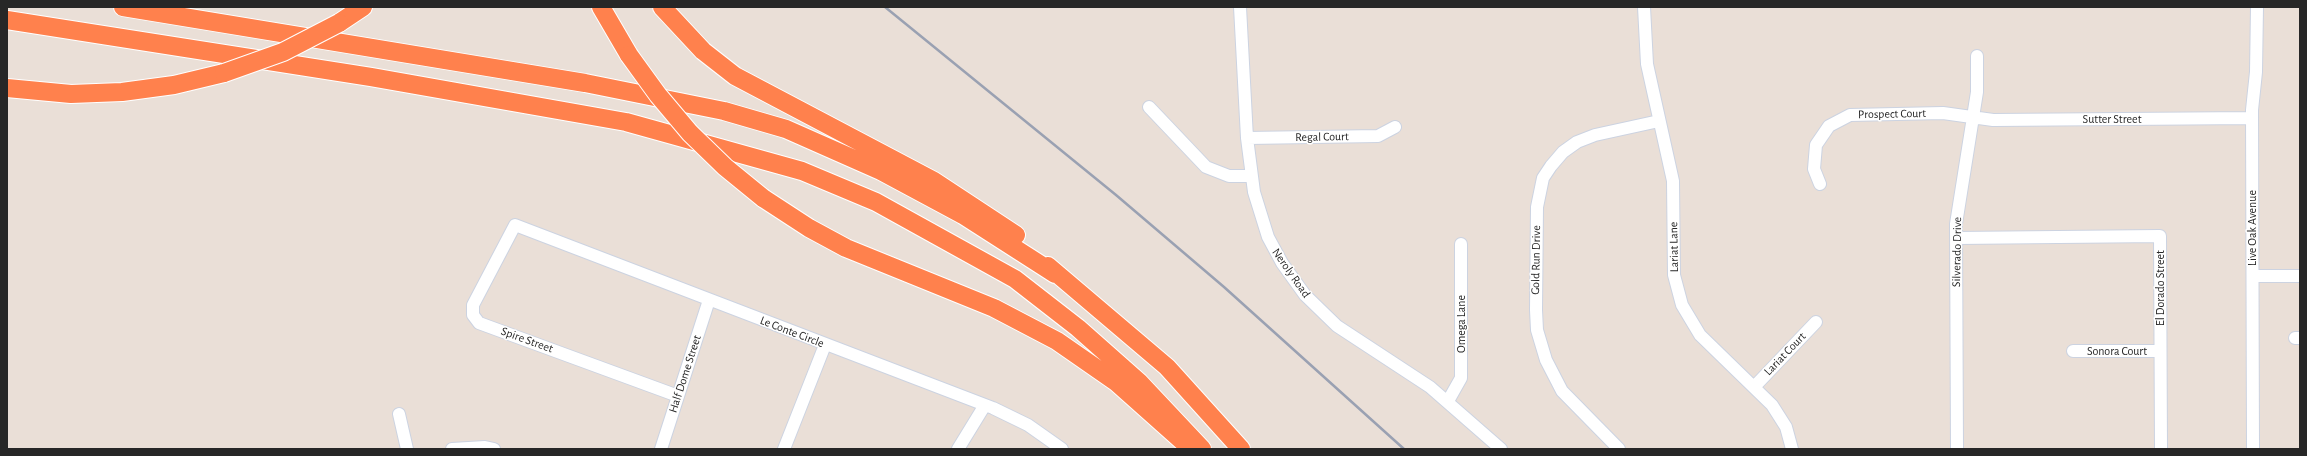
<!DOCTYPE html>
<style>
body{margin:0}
#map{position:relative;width:2307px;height:456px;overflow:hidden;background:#eadfd7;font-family:"Alegreya Sans",sans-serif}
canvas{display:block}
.frame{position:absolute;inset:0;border:8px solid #272727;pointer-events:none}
</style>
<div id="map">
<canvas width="2307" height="456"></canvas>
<div class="frame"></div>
</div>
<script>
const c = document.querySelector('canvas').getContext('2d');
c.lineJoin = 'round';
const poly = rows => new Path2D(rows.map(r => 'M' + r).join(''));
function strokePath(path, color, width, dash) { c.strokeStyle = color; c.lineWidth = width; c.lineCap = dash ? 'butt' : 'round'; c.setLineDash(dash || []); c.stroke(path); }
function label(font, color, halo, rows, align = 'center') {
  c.font = font + ' "Alegreya Sans",sans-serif'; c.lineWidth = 3; c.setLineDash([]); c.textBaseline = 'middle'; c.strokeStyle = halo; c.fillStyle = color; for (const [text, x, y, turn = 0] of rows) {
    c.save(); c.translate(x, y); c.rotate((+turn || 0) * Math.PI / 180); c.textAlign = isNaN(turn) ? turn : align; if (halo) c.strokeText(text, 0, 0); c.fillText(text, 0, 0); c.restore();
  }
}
const minor = poly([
 [1240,7,1247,138,1254,192,1268,237,1282,263,1305,295,1337,326,1430,387,1501,449],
 [1644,7,1647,64,1673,181,1674,275,1682,305,1700,335,1772,405,1786,427,1792,449],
 [1149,107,1206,167,1229,176,1251,176],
 [1247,138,1378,136,1395,127],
 [1820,184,1814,169,1816,145,1829,126,1850,115,1943,113,1993,120,2252,118],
 [1956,238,2160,236,2161,449],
 [2253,276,2300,276],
 [2295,338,2300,338],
 [2073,351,2160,351],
 [1755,386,1816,322],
 [678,396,479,323,473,315,473,305,515,225,993,408,1028,425,1062,449],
 [1448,401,1461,378,1461,244],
 [399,414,407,449],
 [452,449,485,447,494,449],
 [661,449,709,300],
 [784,449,825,345],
 [958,449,985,405],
 [1619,449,1562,391,1546,360,1537,330,1536,310,1537,207,1543,178,1551,166,1563,152,1577,142,1595,135,1659,121],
 [1957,449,1956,224,1977,92,1977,56],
 [2253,449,2252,110,2256,72,2257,7]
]);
const highway = poly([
 [123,7,585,83,724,111,786,129,881,171,963,215,1055,274],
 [601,7,629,55],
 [662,7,703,51,735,76,934,181,1016,235],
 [7,20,371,77,626,122,802,171,876,202,1015,279,1078,328,1139,382,1202,449],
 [339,23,363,7],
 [7,88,71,94,122,92,174,85,224,73],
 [763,198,809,228,846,248,994,308,1057,341,1116,382,1189,447],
 [1048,266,1167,367,1241,449]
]);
const rail = poly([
 [885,7,1116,195,1224,287,1404,449]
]);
const highwayBridge = poly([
 [629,55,658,95,690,133,725,167,763,198],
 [224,73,283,52,339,23]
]);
const streetNames = [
 ["Prospect Court",1892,114,-1],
 ["Sutter Street",2112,119],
 ["Regal Court",1322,137,-1],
 ["Live Oak Avenue",2252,228,-90],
 ["Lariat Lane",1674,247,-91],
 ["Silverado Drive",1957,252,-89],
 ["Gold Run Drive",1536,260,-89],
 ["Neroly Road",1291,273,55],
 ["El Dorado Street",2160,288,-90],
 ["Omega Lane",1461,324,-90],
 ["Le Conte Circle",792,332,21],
 ["Spire Street",527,340,20],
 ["Sonora Court",2117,351],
 ["Lariat Court",1785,354,-46],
 ["Half Dome Street",685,374,-72]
];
strokePath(minor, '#ccd3e1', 14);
strokePath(highway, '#fff', 20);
strokePath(minor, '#fff', 12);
strokePath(highway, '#ff814d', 18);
strokePath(rail, '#9aa1b2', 2.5);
strokePath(highwayBridge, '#fff', 20, []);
strokePath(highwayBridge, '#ff814d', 18);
label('12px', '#272727', '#fff', streetNames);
</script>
